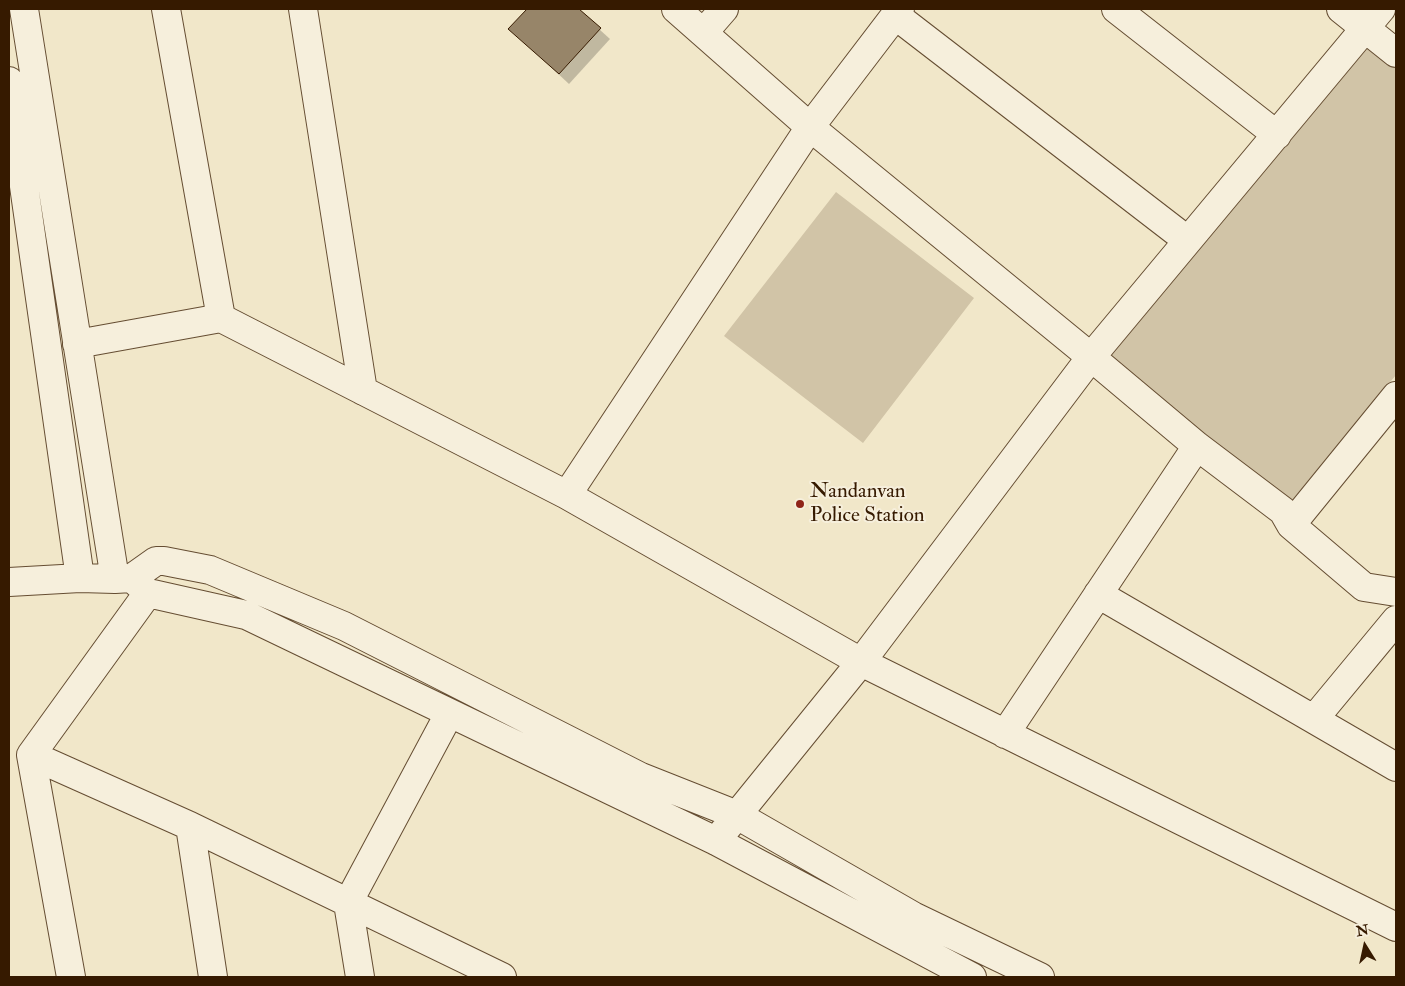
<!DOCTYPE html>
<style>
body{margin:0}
#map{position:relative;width:1405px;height:986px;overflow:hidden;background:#f1e7c9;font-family:"IM FELL Double Pica",serif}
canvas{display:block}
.frame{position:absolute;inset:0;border:10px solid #361a00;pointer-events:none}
.north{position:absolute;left:1340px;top:921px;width:50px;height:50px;-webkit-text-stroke:4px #f6efdc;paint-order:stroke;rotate:350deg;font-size:14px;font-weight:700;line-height:20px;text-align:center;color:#361a00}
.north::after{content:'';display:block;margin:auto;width:18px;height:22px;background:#361a00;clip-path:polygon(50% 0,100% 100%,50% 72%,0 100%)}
</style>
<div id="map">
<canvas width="1405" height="986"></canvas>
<div class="frame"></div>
<div class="north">N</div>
</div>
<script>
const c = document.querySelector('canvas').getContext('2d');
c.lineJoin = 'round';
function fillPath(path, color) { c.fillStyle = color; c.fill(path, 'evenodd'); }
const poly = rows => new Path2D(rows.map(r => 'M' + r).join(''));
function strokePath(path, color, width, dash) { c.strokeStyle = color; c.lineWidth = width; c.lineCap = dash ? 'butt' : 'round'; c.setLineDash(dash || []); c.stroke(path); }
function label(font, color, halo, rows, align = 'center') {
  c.font = font + ' "IM FELL Double Pica",serif'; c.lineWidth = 4; c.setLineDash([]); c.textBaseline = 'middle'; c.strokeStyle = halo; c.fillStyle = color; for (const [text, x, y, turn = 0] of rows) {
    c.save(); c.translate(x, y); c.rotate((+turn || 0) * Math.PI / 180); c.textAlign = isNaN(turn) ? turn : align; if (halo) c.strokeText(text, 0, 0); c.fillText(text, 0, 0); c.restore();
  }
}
const green = poly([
 [1376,33,1396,49,1396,375,1283,511,1091,357],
 [836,192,974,298,863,443,724,336]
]);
const shadow = poly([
 [529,9,577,9,610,39,569,84,510,29]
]);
const building = poly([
 [527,9,579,9,601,28,559,74,508,29,527,9]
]);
const minor = poly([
 [24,9,115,579],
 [303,9,363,391],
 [676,9,810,127,1091,357,1197,446,1283,511,1291,525,1364,587,1396,592],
 [1116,9,1277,135],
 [1341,9,1396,53],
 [895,15,1187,240],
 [704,32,724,9],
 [9,81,80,578],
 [221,318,567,495,810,127,900,9],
 [77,344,221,318,166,9],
 [567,495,861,662,1396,927],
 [1291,525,1396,396],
 [132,578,148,593,246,615,716,841,972,977],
 [9,582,80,578,115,579,132,578,156,561,164,561,210,570,344,626,641,777,737,815,913,916,1040,977],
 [148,593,31,755,190,826,502,977],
 [1098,594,1396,767],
 [1314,719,1396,620],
 [1005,734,1197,446],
 [31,755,71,977],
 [190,826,213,977],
 [716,841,861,662,1091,357,1381,9],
 [360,977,348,903,449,714]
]);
const markers = [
 [800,504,5,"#8f2418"]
];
const poiNames = [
 ["Nandanvan",810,492],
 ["Police Station",810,516]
];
fillPath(green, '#d1c4a7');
fillPath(shadow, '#0003');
fillPath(building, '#978569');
strokePath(building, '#361a00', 1);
strokePath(minor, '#654d32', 30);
strokePath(minor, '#f6efdc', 28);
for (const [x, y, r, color] of markers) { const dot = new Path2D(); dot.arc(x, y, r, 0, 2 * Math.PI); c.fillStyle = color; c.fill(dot); strokePath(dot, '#f6efdc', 2); }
label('21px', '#361a00', '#f6efdc', poiNames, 'left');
</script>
